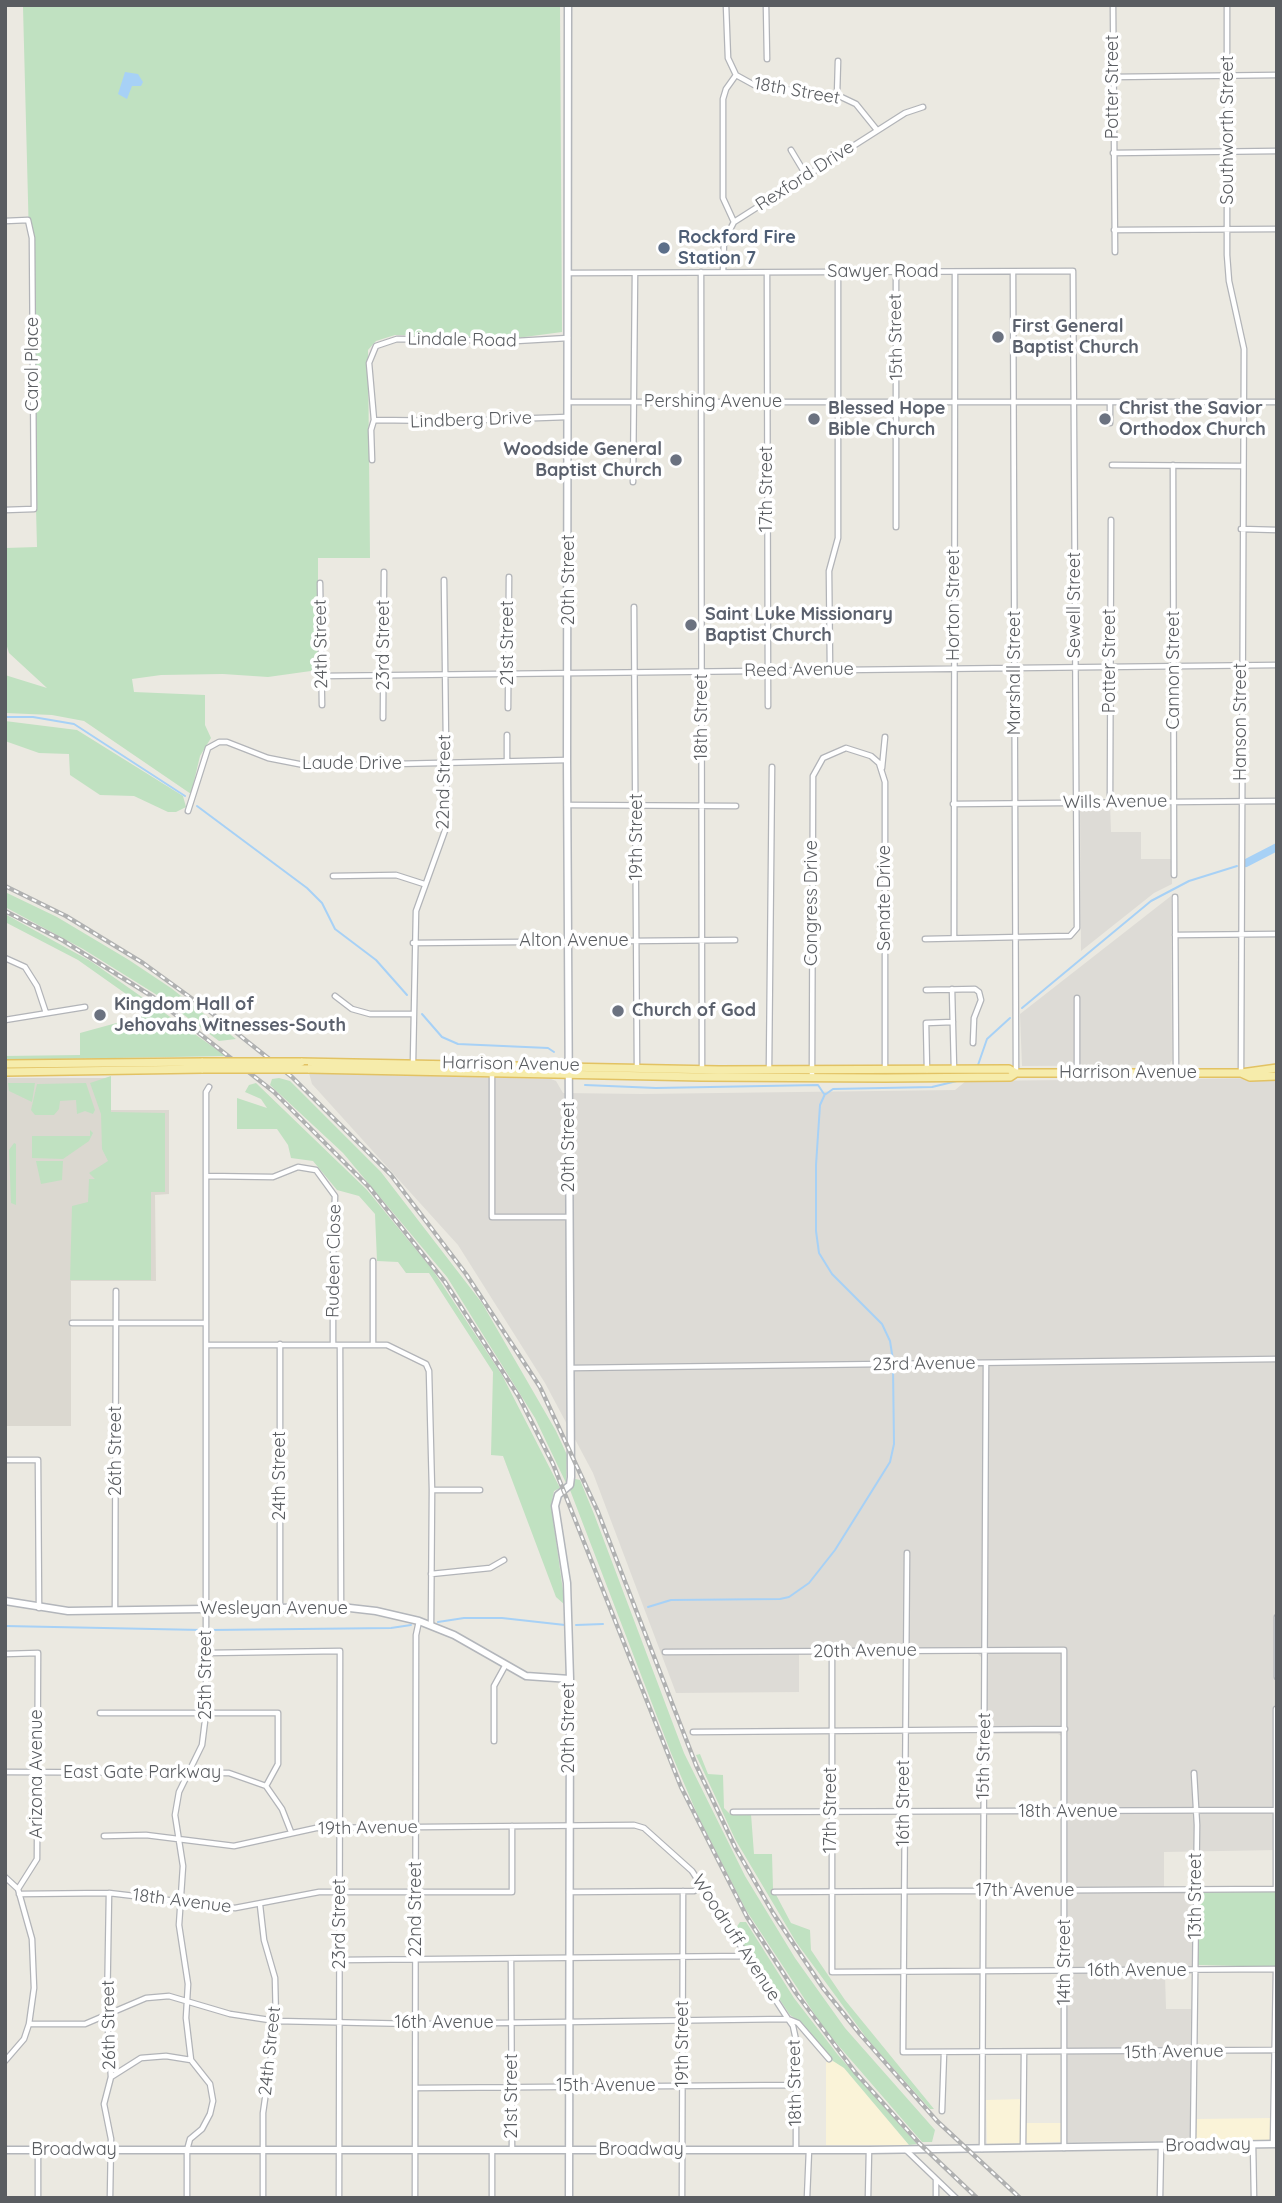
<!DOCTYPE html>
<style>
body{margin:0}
#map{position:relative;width:1282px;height:2203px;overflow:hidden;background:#ebe9e1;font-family:Quicksand,sans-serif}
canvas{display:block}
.frame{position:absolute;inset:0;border:7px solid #5a5d61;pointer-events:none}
</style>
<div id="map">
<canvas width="1282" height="2203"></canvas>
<div class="frame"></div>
</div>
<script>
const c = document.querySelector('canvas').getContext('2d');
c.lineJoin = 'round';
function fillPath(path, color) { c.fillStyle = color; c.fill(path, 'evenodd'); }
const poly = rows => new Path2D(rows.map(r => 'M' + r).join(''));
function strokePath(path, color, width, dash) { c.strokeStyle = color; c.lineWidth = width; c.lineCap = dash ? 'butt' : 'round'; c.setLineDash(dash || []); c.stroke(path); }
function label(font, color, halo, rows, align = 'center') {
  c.font = font + ' Quicksand,sans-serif'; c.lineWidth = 7; c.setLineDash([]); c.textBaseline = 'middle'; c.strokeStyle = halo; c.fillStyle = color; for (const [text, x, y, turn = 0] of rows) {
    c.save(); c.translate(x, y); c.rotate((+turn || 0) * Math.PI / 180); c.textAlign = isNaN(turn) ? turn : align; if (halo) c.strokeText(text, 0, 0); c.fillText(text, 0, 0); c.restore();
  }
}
const commercial = poly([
 [836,2061,844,2068,909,2145,826,2145,826,2062],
 [1025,2099,1026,2123,1061,2123,1061,2142,987,2144,986,2100],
 [1272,2118,1271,2138,1268,2141,1199,2142,1196,2140,1197,2119]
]);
const industrial = poly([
 [1110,803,1111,832,1141,832,1141,859,1172,859,1172,884,1154,893,1081,951,1080,806],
 [1171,896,1172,1060,1169,1065,1022,1066,1020,1014],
 [309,1073,551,1079,556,1081,563,1093,641,1094,955,1090,966,1081,1277,1078,1277,1850,1164,1852,1164,1888,1192,1888,1192,1974,1165,1975,1166,2009,1191,2009,1190,2141,1061,2142,1063,1737,1058,1734,981,1734,983,1659,977,1653,799,1654,799,1692,676,1693,593,1473,545,1383,458,1245,312,1084]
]);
const education = poly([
 [5,1078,111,1078,111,1110,169,1110,169,1194,155,1195,156,1281,71,1281,71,1426,5,1426]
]);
const green = poly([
 [122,5,560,5,562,332,517,338,395,335,376,341,368,350,370,558,318,558,318,670,268,677,223,674,161,675,132,679,134,692,205,695,205,725,211,738,200,756,191,794,84,721,52,715,5,713,5,675,47,688,9,653,5,640,5,548,37,547,23,7],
 [5,721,77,730,183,796,186,807,176,812,168,812,134,796,100,795,70,775,69,754,39,753,5,741],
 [5,892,57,917,129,960,171,988,236,1039,219,1041,157,995,83,949,5,907],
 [5,914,92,962,226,1056,5,1060,5,1056,80,1055,80,1033,153,1013,78,960,5,922],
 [111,1076,111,1112,165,1113,165,1192,151,1192,151,1280,70,1280,72,1206,88,1202,89,1179,95,1179,89,1173,108,1161,102,1149,101,1114,90,1083],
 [279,1078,290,1081,381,1172,482,1303,556,1431,567,1455,566,1483,535,1418,447,1277,343,1153,270,1085,272,1079],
 [8,1083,35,1083,32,1102,9,1091],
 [86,1083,95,1110,93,1114,85,1111,77,1114,76,1100,60,1101,59,1109,54,1115,35,1115,31,1110,37,1084],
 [256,1083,367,1190,432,1269,502,1375,560,1488,554,1491,551,1505,565,1605,556,1597,503,1456,491,1455,493,1372,429,1273,406,1273,398,1262,377,1261,375,1214,359,1196,337,1190,313,1161,291,1158,288,1145,277,1129,237,1129,237,1098,267,1108,261,1099,245,1092,249,1085],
 [90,1130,93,1133,89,1141,63,1159,32,1158,32,1136,90,1136],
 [14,1143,16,1144,16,1205,11,1203,9,1150],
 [36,1161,63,1161,62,1180,41,1184],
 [575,1479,580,1480,594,1514,684,1753,745,1876,795,1958,845,2028,935,2130,932,2142,922,2142,825,2030,746,1910,698,1816,671,1753,570,1490],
 [700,1754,708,1774,723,1775,724,1808,730,1814,751,1814,754,1854,772,1854,773,1889,791,1923,810,1930,811,1950,845,2000,934,2109,930,2109,868,2040,796,1942,735,1839,696,1755],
 [1201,1892,1277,1892,1277,1967,1198,1965,1198,1897],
 [740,1922,746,1922,794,1998,838,2055,917,2144,909,2145,844,2068,833,2061,803,2024,790,2015,734,1931]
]);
const water = poly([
 [125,72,138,74,143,82,141,86,132,86,127,99,118,94]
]);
const stream = poly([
 [5,717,33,717,74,724,185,796],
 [197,806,307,888,322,903,335,929,376,960,407,995],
 [1022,1008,1151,901,1189,881,1237,866],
 [422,1014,442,1037,458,1044,548,1048,554,1052],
 [978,1065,987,1039,1010,1018],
 [585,1085,656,1088,818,1085,824,1094],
 [825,1094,820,1105,816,1165,816,1231,819,1253,832,1274,882,1324,890,1341,893,1360],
 [826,1094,833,1089,932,1087,961,1080],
 [648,1607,671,1600,780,1599,789,1597,809,1583,835,1550,890,1462,894,1444,893,1368],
 [438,1622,464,1618,502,1618,565,1625],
 [576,1625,603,1624],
 [5,1626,202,1630],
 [210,1630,391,1628,411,1625]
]);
const river = poly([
 [1246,863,1277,847]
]);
const street = poly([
 [726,5,728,58,736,75,756,86,837,95,856,104,877,130],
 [766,5,767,59],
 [1113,5,1115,252],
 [1227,5,1227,255,1229,281,1244,349,1241,1073],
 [1112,77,1277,75],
 [837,95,838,61],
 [791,150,806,175],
 [1113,153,1277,151],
 [5,221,28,220,32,238,34,509,5,510],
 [734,222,723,198,723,99,726,89,736,75],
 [1114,230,1277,229],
 [701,272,702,1069],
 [723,272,724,241,734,222,905,113,923,107],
 [1013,272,1016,1073],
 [568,273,1073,271,1077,928,1070,936,925,939],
 [767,273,768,706],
 [568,402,1277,402],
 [374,420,453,421,567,417],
 [1110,423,1110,402],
 [372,460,371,430,374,420,369,363,376,346,397,339,516,341,568,338],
 [1112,465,1241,466],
 [1173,465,1174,875],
 [633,482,635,273],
 [896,527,896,272],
 [1241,529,1277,530],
 [320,583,322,705],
 [634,607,637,1068],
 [830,669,829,571,838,538,838,272],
 [321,676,1277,665],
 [508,708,509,577],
 [383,718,384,572],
 [507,735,507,761],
 [882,768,885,737],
 [1110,802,1111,520],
 [953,804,1277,801],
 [567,805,736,806],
 [188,811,208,748,219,742,227,742,268,758,309,766,567,760],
 [333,876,396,875,424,884],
 [1175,897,1176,1073],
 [1175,935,1277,934],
 [954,937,955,272],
 [413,943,735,940],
 [5,958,25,967,37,986,46,1013],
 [952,989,954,1069],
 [926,990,975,989,979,992,981,1000,974,1018,973,1043],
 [335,996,352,1009,370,1014,412,1014],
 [5,1020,85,1007],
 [413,1062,416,911,447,825,444,580],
 [769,1069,772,767],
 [927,1070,926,1023,953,1022],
 [492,1071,492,1217,569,1217],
 [1077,1073,1077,998],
 [812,1077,813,776,823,758,846,748,871,756,879,763,885,782,885,1069],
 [206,1176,273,1177,298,1167,316,1170,335,1196,333,1258,337,1266,337,1287,333,1296,333,1345],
 [373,1261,373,1344],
 [72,1323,205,1323],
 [280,1344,280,1608],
 [207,1345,387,1345,426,1364,429,1371,432,1490,431,1625],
 [340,1345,341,1607],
 [571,1368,1277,1359],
 [5,1460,38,1460,39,1608],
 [432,1490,480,1490],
 [907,1553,903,2052,1277,2050],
 [431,1574,490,1568,504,1560],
 [115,1610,116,1291],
 [1277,1617,1277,1677],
 [832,1651,832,1972,1277,1969],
 [665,1652,1064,1650,1064,2148],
 [207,1653,340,1651,339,2198],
 [5,1654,38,1653,37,1859,18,1889],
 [100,1713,278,1713,278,1764,266,1786],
 [693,1732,1065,1729],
 [494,1741,494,1686,505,1666],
 [5,1772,229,1773,266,1786,282,1809,291,1832],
 [733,1812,1277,1810],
 [104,1836,146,1835,234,1846,316,1828,634,1825,644,1828,692,1871,788,2019,798,2023,829,2059],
 [5,1877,18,1889,32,1939,34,1988,29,2024,24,2039,5,2061],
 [1276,1889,1276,1709],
 [569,1892,694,1891,700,1887],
 [774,1892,1277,1889],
 [109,1893,107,2014,111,2077,104,2104,111,2139,110,2198],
 [19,1894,109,1893,235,1908,319,1892,512,1892,512,1826],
 [260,1905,264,1940,275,1978,276,2021,263,2113,263,2198],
 [511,1959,512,2149],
 [340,1960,747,1956],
 [29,2024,85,2024,146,1998,169,1996,230,2014,276,2021,416,2024,788,2019,793,2026,796,2040,796,2149],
 [111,2077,141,2058,166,2056,191,2060],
 [416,2088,796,2085],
 [942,2111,944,2053],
 [1193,2144,1197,1825,1194,1773],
 [1253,2144,1254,2198],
 [1273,2144,1276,1969],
 [1023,2148,1024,2053],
 [982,2149,986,1363],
 [906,2150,956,2198],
 [38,2198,38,2151],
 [187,2198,187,2150,190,2139,202,2129,210,2114,213,2101,210,2084,191,2060,186,2018,188,1984,179,1925,183,1866,175,1815,179,1792,202,1745,206,1713,206,1092,209,1087],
 [415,2198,416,1635,419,1621],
 [492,2198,492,2150],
 [682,2198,683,1891],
 [807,2198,809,2150],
 [868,2198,869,2150],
 [936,2198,936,2179],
 [1160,2198,1161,2146]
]);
const secondary = poly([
 [568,5,567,760,571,1477,570,1485,558,1495,555,1506,567,1583,570,1679,569,2198],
 [5,1601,68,1611,341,1607,376,1611,419,1621,454,1635,526,1676,570,1679],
 [5,2150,869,2150,1277,2144]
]);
const primary = poly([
 [301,1062,719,1070,1009,1069,1016,1073],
 [5,1064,203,1062],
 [308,1069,702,1077,885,1078,1010,1077,1016,1073,1241,1073,1277,1068],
 [5,1072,203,1069],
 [1241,1073,1250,1077,1277,1076]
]);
const rail = poly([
 [5,886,66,916,143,963,209,1011,292,1077,391,1175,466,1274,540,1387,598,1512,696,1765,735,1847,773,1913,823,1988,860,2034,937,2121,1020,2198],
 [5,911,62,940,153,997,274,1092,369,1187,445,1282,519,1397,553,1464,681,1787,747,1917,796,1993,855,2072,919,2143,977,2198]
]);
const primaryBridge = poly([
 [203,1062,301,1062],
 [203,1069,308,1069]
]);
const markers = [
 [664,248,7,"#5c6f8a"],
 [998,337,7,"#6b7280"],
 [814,419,7,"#6b7280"],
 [1105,419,7,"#6b7280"],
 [676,460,7,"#6b7280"],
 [691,625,7,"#6b7280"],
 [618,1011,7,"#6b7280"],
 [100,1015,7,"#6b7280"]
];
const streetNames = [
 ["Potter Street",1113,87,-90],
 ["18th Street",797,91,10],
 ["Southworth Street",1228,130,-90],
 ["Rexford Drive",805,176,-33],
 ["Sawyer Road",883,272],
 ["15th Street",896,337,-91],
 ["Lindale Road",462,340,1],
 ["Carol Place",33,364,-90],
 ["Pershing Avenue",713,402],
 ["Lindberg Drive",471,420,-2],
 ["17th Street",767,489,-90],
 ["20th Street",569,580,-90],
 ["Horton Street",954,605,-90],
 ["Sewell Street",1075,605,-90],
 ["21st Street",508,643,-90],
 ["24th Street",321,644,-91],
 ["23rd Street",384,645,-90],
 ["Potter Street",1110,661,-90],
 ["Reed Avenue",799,670,-1],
 ["Cannon Street",1174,670,-90],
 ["Marshall Street",1015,673,-90],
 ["18th Street",702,717,-90],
 ["Hanson Street",1241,722,-90],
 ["Laude Drive",352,764],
 ["22nd Street",444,782,-89],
 ["Wills Avenue",1115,802,-1],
 ["19th Street",637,837,-90],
 ["Senate Drive",885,898,-90],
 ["Congress Drive",812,903,-90],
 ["Alton Avenue",574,941],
 ["Harrison Avenue",511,1064,1],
 ["Harrison Avenue",1128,1073],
 ["20th Street",569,1147,-90],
 ["Rudeen Close",334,1261,-89],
 ["23rd Avenue",924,1364,-1],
 ["26th Street",116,1451,-90],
 ["24th Street",280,1476,-90],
 ["Wesleyan Avenue",274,1609],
 ["20th Avenue",865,1651,-1],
 ["25th Street",206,1675,-90],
 ["20th Street",569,1728,-90],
 ["15th Street",984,1756,-89],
 ["East Gate Parkway",142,1773],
 ["Arizona Avenue",37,1774,-90],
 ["16th Street",904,1803,-90],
 ["17th Street",831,1810,-90],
 ["18th Avenue",1068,1812],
 ["19th Avenue",368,1828,-1],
 ["17th Avenue",1025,1891],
 ["13th Street",1196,1896,-90],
 ["18th Avenue",182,1901,7],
 ["22nd Street",416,1909,-90],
 ["23rd Street",340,1924,-90],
 ["Woodruff Avenue",736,1938,57],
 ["14th Street",1065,1962,-90],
 ["16th Avenue",1137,1971],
 ["16th Avenue",444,2023],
 ["26th Street",109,2025,-91],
 ["19th Street",683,2044,-90],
 ["24th Street",270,2051,-84],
 ["15th Avenue",1174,2052,-1],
 ["18th Street",795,2083,-91],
 ["15th Avenue",606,2086],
 ["21st Street",512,2096,-90],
 ["Broadway",1208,2145,-1],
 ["Broadway",74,2150],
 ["Broadway",641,2150]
];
const serviceNames = [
 ["Rockford Fire",678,238],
 ["Station 7",678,259]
];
const worshipNames = [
 ["First General",1012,327],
 ["Baptist Church",1012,348],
 ["Blessed Hope",828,409],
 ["Bible Church",828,430],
 ["Christ the Savior",1119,409],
 ["Orthodox Church",1119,430],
 ["Woodside General",662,450,"right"],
 ["Baptist Church",662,471,"right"],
 ["Saint Luke Missionary",705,615],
 ["Baptist Church",705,636],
 ["Kingdom Hall of",114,1005],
 ["Jehovahs Witnesses-South",114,1026],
 ["Church of God",632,1011]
];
fillPath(commercial, '#faf3d8');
fillPath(industrial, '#dddbd6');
fillPath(education, '#dbd8d0');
fillPath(green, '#c0e1c1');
fillPath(water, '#a7d1f6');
strokePath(stream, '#a7d1f6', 2);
strokePath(river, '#a7d1f6', 8);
strokePath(street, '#b2b4b8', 7);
strokePath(secondary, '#b3b6bb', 9);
strokePath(primary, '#e2c263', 10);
strokePath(street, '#fff', 4.5);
strokePath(secondary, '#fff', 6);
strokePath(primary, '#f6ecab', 7);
strokePath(rail, '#b0b1b1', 4.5);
strokePath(rail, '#fff', 2, [5]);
strokePath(primaryBridge, '#e2c263', 10, []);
strokePath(primaryBridge, '#f6ecab', 7);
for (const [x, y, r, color] of markers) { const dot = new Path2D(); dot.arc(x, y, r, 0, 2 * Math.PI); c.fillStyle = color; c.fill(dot); strokePath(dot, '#fff', 2.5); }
label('18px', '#5a5d61', '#fff', streetNames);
label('bold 18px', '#4e5e75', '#fff', serviceNames, 'left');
label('bold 18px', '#5b616d', '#fff', worshipNames, 'left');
</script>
